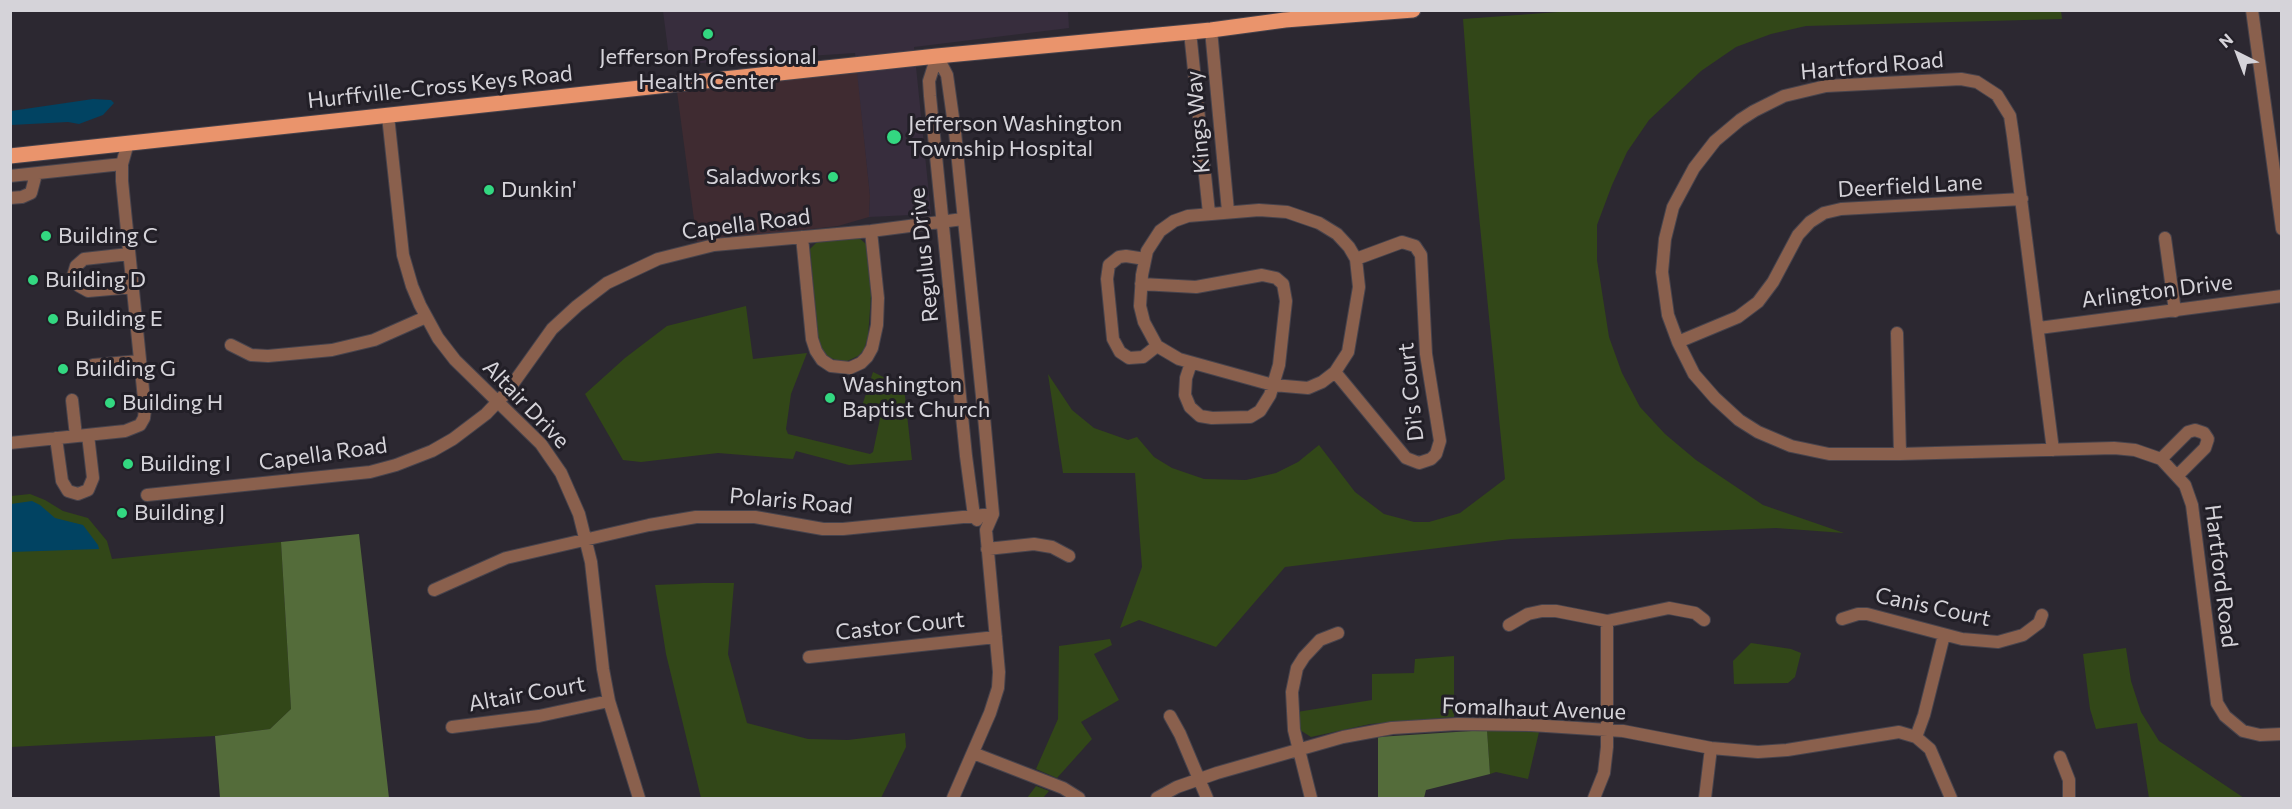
<!DOCTYPE html>
<style>
body{margin:0}
#map{position:relative;width:2292px;height:809px;overflow:hidden;background:#2c2831;font-family:Commissioner,sans-serif}
canvas{display:block}
.frame{position:absolute;inset:0;border:12px solid #d5d3d9;pointer-events:none}
.north{position:absolute;left:2208px;top:24px;width:60px;height:60px;-webkit-text-stroke:4px #221f27;paint-order:stroke;rotate:318deg;font-size:16px;font-weight:700;line-height:24px;text-align:center;color:#d5d3d9}
.north::after{content:'';display:block;margin:auto;width:21px;height:27px;background:#d5d3d9;clip-path:polygon(50% 0,100% 100%,50% 72%,0 100%)}
</style>
<div id="map">
<canvas width="2292" height="809"></canvas>
<div class="frame"></div>
<div class="north">N</div>
</div>
<script>
const c = document.querySelector('canvas').getContext('2d');
c.lineJoin = 'round';
function fillPath(path, color) { c.fillStyle = color; c.fill(path, 'evenodd'); }
const poly = rows => new Path2D(rows.map(r => 'M' + r).join(''));
function strokePath(path, color, width, dash) { c.strokeStyle = color; c.lineWidth = width; c.lineCap = dash ? 'butt' : 'round'; c.setLineDash(dash || []); c.stroke(path); }
function label(font, color, halo, rows, align = 'center') {
  c.font = font + ' Commissioner,sans-serif'; c.lineWidth = 6; c.setLineDash([]); c.textBaseline = 'middle'; c.strokeStyle = halo; c.fillStyle = color; for (const [text, x, y, turn = 0] of rows) {
    c.save(); c.translate(x, y); c.rotate((+turn || 0) * Math.PI / 180); c.textAlign = isNaN(turn) ? turn : align; if (halo) c.strokeText(text, 0, 0); c.fillText(text, 0, 0); c.restore();
  }
}
const commercial = poly([
 [857,65,870,196,869,217,838,226,697,242,676,84]
]);
const medical = poly([
 [1068,10,1069,28,914,47,931,214,869,217,870,196,855,53,670,65,663,11]
]);
const green = poly([
 [1586,10,2061,11,2062,19,1806,26,1771,34,1736,47,1701,71,1649,120,1627,152,1612,185,1597,225,1597,260,1609,337,1622,373,1640,407,1665,434,1696,460,1763,505,1844,533,1776,528,1511,539,1285,567,1216,647,1139,620,1120,628,1142,567,1135,473,1063,473,1048,374,1072,410,1094,428,1128,440,1137,437,1154,457,1172,468,1204,479,1246,480,1276,473,1298,462,1319,445,1355,492,1384,514,1414,522,1429,522,1460,513,1505,479,1474,165,1463,19],
 [858,237,866,244,867,248,871,296,868,336,864,350,858,356,845,362,838,361,825,355,819,346,810,249,818,241],
 [746,306,753,359,807,353,791,394,786,429,788,434,870,454,873,452,881,414,862,406,873,372,904,387,912,460,849,465,796,451,793,459,718,453,641,462,623,460,585,394,625,358,667,326],
 [30,494,45,500,63,511,88,518,107,541,112,559,281,542,291,709,270,729,215,736,11,747,11,496],
 [703,583,734,583,728,654,747,723,808,739,848,740,905,733,906,747,881,798,701,798,666,654,655,585],
 [1110,639,1112,645,1094,654,1119,700,1081,722,1092,739,1057,778,1036,769,1058,719,1059,646],
 [1751,643,1791,649,1801,653,1795,677,1788,683,1734,684,1733,661],
 [2126,648,2131,681,2141,712,2159,741,2244,798,2149,798,2137,723,2096,729,2090,709,2083,654],
 [1454,656,1454,717,1370,724,1311,737,1300,730,1297,712,1372,700,1372,674,1414,673,1415,659],
 [1487,730,1539,732,1528,779,1496,772,1490,774],
 [1036,786,1049,791,1043,798,1027,798]
]);
const forest = poly([
 [359,534,389,798,220,798,215,736,270,729,291,709,281,542],
 [1487,730,1490,774,1426,790,1424,798,1378,798,1378,737]
]);
const water = poly([
 [93,99,111,100,114,103,103,115,79,124,68,122,11,125,11,111],
 [32,501,40,505,55,518,83,525,98,545,99,549,11,552,11,504]
]);
const minor = poly([
 [2252,10,2282,229],
 [1211,30,1228,211],
 [1190,32,1209,213],
 [937,56,947,75,955,132,983,406,993,514,986,530,999,672,998,688,990,713,953,798],
 [937,56,929,81,930,96,966,456,974,516,977,520],
 [388,116,403,255,412,286,420,305,438,338,455,360,541,444,561,473,579,514,591,562,603,669,609,701,639,798],
 [10,176,122,164],
 [10,198,22,197,31,193,36,174],
 [1259,210,1287,212,1319,223,1337,234,1349,247,1356,259,1359,287,1348,352,1335,372,1322,382,1308,388,1273,385,1179,359,1157,346,1144,322,1140,306,1142,275,1147,251,1160,231,1174,221,1188,216,1259,210],
 [802,237,812,339,816,351,822,360,831,366,850,368,861,363,867,357,872,348,877,325,878,298,871,231],
 [2165,238,2175,311],
 [129,254,84,259,76,266,73,276,79,286,88,291,133,287],
 [1145,259,1126,256,1119,257,1109,265,1107,279,1113,339,1120,352,1129,358,1143,357,1157,346],
 [1141,284,1196,287,1262,275,1276,278,1283,284,1286,301,1279,365,1270,395,1260,411,1250,417,1212,418,1200,416,1190,407,1185,395,1186,378,1191,363],
 [2039,328,2282,296],
 [1897,333,1900,454],
 [1678,342,1738,317,1758,302,1773,282,1798,235,1810,222,1824,213,1841,209,2022,199],
 [231,345,251,355,268,356,332,350,374,340,426,317],
 [93,365,140,361],
 [1335,372,1406,458,1419,463,1431,459,1436,454,1440,441,1426,354,1421,255,1415,246,1402,242,1356,259],
 [72,400,76,436],
 [56,438,62,481,68,491,78,494,88,490,93,478,88,435],
 [10,443,125,431,140,425,144,418,145,409,122,181,122,164,128,143],
 [2053,450,2013,136,2010,116,1997,95,1977,82,1961,79,1826,86,1784,96,1754,111,1740,120,1715,141,1694,168,1673,207,1665,239,1662,272,1668,315,1678,342,1694,374,1715,398,1739,420,1758,432,1791,446,1829,454,1900,454,2114,448,2135,450,2161,459,2185,485,2192,505,2217,703,2225,716,2243,731,2260,735,2282,734],
 [2161,459,2188,432,2195,430,2204,433,2208,439,2205,448,2178,475],
 [147,495,370,472,396,465,432,451,453,439,486,414,507,392,552,329,577,306,607,283,658,259,714,245,871,231,963,219],
 [987,549,1034,544,1052,547,1069,556],
 [434,590,506,558,649,525,696,517,755,517,823,529,843,529,993,514],
 [1842,619,1858,614,1867,614,1962,639,1998,642,2023,635,2039,623,2042,615],
 [1509,625,1528,614,1542,611,1556,611,1607,621,1669,608,1695,613,1704,620],
 [809,657,996,637],
 [1170,716,1180,734,1207,798],
 [452,727,539,716,609,701],
 [1916,737,1924,715,1944,635],
 [973,753,1063,788,1079,798],
 [2060,757,2069,780,2069,798],
 [1157,798,1177,787,1217,773,1343,737,1392,728,1457,724,1531,725,1623,731,1711,748,1758,752,1787,750,1899,732,1916,737,1930,749,1951,798],
 [1311,798,1294,730,1292,692,1297,668,1304,657,1320,640,1338,633],
 [1594,798,1604,773,1607,747,1607,621],
 [1705,798,1711,748]
]);
const major = poly([
 [10,156,937,56,1211,30,1285,20,1413,10]
]);
const markers = [
 [708,34,6,"#33d881"],
 [894,137,8,"#33d881"],
 [833,177,6,"#33d881"],
 [489,190,6,"#33d881"],
 [46,236,6,"#33d881"],
 [33,280,6,"#33d881"],
 [53,319,6,"#33d881"],
 [63,369,6,"#33d881"],
 [830,398,6,"#33d881"],
 [110,403,6,"#33d881"],
 [128,464,6,"#33d881"],
 [122,513,6,"#33d881"]
];
const poiNames = [
 ["Jefferson Professional",708,57,"center"],
 ["Health Center",708,82,"center"],
 ["Jefferson Washington",908,124],
 ["Township Hospital",908,149],
 ["Saladworks",821,177,"right"],
 ["Dunkin'",501,190],
 ["Building C",58,236],
 ["Building D",45,280],
 ["Building E",65,319],
 ["Building G",75,369],
 ["Washington",842,385],
 ["Baptist Church",842,410],
 ["Building H",122,403],
 ["Building I",140,464],
 ["Building J",134,513]
];
const streetNames = [
 ["Hartford Road",1872,66,-5],
 ["Hurffville-Cross Keys Road",440,87,-6],
 ["Kings Way",1198,122,-95],
 ["Deerfield Lane",1910,186,-3],
 ["Capella Road",746,224,-7],
 ["Regulus Drive",924,255,-96],
 ["Arlington Drive",2157,291,-7],
 ["Di's Court",1411,392,-96],
 ["Altair Drive",526,404,46],
 ["Capella Road",323,454,-8],
 ["Polaris Road",791,501,5],
 ["Hartford Road",2221,576,83],
 ["Canis Court",1933,607,12],
 ["Castor Court",900,626,-6],
 ["Altair Court",527,694,-10],
 ["Fomalhaut Avenue",1534,709,2]
];
fillPath(commercial, '#3f2b31');
fillPath(medical, '#372d3d');
fillPath(green, '#324718');
fillPath(forest, '#546c3a');
fillPath(water, '#014362');
strokePath(minor, '#47434c', 14);
strokePath(major, '#47434c', 17);
strokePath(minor, '#8a604d', 12);
strokePath(major, '#ea946c', 15);
for (const [x, y, r, color] of markers) { const dot = new Path2D(); dot.arc(x, y, r, 0, 2 * Math.PI); c.fillStyle = color; c.fill(dot); strokePath(dot, '#221f27', 2); }
label('22px', '#d5d3d9', '#221f27', poiNames, 'left');
label('22px', '#d5d3d9', '#221f27', streetNames);
</script>
